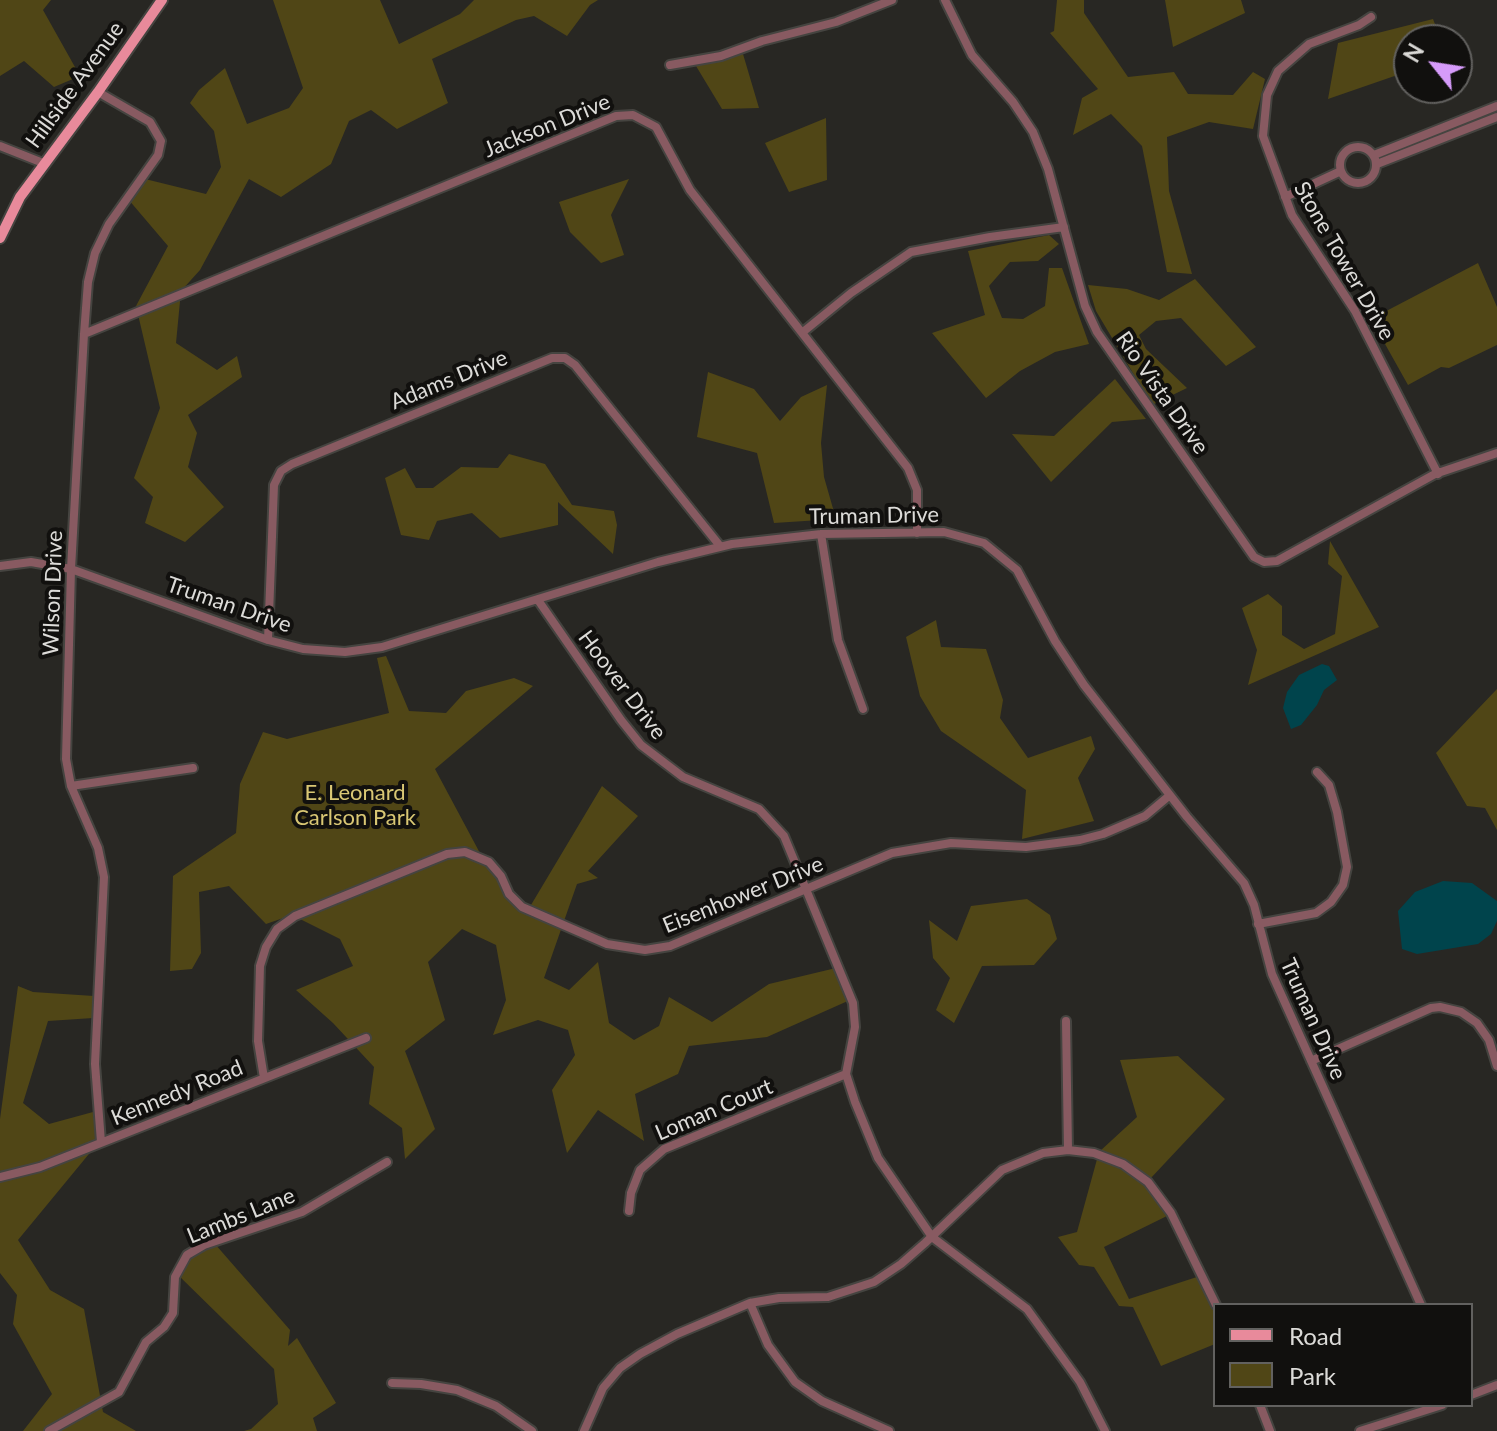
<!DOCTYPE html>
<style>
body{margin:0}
#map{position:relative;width:1497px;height:1431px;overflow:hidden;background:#282723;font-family:Lato,sans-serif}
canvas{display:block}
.legend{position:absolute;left:1213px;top:1303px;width:260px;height:104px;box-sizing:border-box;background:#11100e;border:2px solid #62615f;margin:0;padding:10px 14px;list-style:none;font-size:24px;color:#dcdbd8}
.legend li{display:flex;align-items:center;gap:16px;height:40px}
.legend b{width:40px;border:2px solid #62615f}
.north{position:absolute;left:1393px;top:24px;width:80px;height:80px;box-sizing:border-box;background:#11100e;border:2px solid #62615f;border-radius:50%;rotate:300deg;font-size:22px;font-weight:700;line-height:32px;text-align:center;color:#dcdbd8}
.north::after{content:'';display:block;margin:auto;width:28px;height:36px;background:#d69bfa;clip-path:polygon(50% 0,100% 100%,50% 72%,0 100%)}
</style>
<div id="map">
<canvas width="1497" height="1431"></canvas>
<ul class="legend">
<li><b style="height:10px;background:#e88a9b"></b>Road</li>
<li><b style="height:22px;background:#504616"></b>Park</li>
</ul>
<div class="north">N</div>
</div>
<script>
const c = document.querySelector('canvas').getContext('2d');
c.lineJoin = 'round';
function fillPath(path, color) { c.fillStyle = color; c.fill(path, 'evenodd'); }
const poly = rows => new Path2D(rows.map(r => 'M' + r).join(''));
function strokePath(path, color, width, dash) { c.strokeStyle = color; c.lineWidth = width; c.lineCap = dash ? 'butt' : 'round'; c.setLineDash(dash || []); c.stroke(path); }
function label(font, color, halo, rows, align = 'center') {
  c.font = font + ' Lato,sans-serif'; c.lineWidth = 8; c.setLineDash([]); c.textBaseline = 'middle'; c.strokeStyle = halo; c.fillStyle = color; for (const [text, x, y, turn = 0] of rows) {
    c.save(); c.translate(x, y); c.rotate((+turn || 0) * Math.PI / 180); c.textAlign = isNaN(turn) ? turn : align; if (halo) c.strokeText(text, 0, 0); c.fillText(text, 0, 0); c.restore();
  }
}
const green = poly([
 [0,0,51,0,43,10,80,76,54,87,24,61,0,76],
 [273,0,380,0,399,44,460,14,474,0,598,0,590,5,567,36,534,16,516,20,432,59,448,103,397,129,371,110,349,121,331,164,281,197,249,179,200,270,181,291,176,343,217,370,237,356,242,377,188,415,197,433,188,467,224,507,185,542,145,523,153,497,134,478,160,408,136,306,168,246,128,199,141,178,206,194,221,167,214,131,190,103,199,90,225,68,247,124,289,108,303,88],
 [1057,0,1084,0,1084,13,1128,77,1174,72,1188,94,1233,95,1253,72,1265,79,1253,129,1209,122,1167,137,1169,191,1192,274,1167,272,1142,146,1111,114,1073,135,1082,98,1098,89,1050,33,1054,31],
 [1165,0,1241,0,1245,13,1173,47],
 [1433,19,1441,40,1409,40,1409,71,1328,99,1338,43],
 [743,54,759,108,722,109,696,66],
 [826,118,827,180,789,192,765,143],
 [629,179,611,215,624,255,601,263,570,232,559,202],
 [1049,235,1059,244,1038,261,1010,262,989,286,1002,318,1023,319,1045,306,1049,268,1062,268,1089,344,1055,352,1020,371,986,398,932,333,985,315,968,251],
 [1478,263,1497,307,1497,345,1449,368,1441,367,1408,385,1371,319],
 [1195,279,1256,347,1226,366,1181,318,1156,321,1139,335,1146,349,1187,388,1152,405,1096,311,1088,285,1127,289,1159,300],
 [708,372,754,389,780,421,801,397,827,385,821,443,824,477,836,519,774,523,757,453,697,437],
 [1115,379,1146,419,1112,422,1051,482,1012,434,1054,436],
 [509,454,545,464,572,505,614,511,617,525,613,554,558,502,558,525,500,538,472,513,437,521,429,540,401,535,385,478,405,468,416,488,433,488,461,467,498,468],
 [1330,541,1379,627,1248,685,1257,650,1242,608,1268,594,1282,606,1282,635,1304,649,1335,634,1342,576,1328,564],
 [936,620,941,647,986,649,1003,700,1000,718,1028,758,1091,736,1095,749,1078,778,1094,821,1022,839,1026,790,941,731,920,696,906,637],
 [386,656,409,711,446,713,466,691,514,678,533,686,435,769,481,855,528,910,602,786,638,816,588,871,598,878,577,884,544,978,569,990,598,962,609,1023,634,1040,659,1026,669,997,712,1022,769,984,836,968,850,1000,767,1037,689,1046,678,1074,635,1094,644,1141,598,1110,567,1153,552,1090,575,1055,568,1030,538,1020,493,1035,506,1000,496,945,462,929,428,962,445,1020,405,1051,435,1129,405,1159,402,1128,369,1104,374,1067,333,1023,296,990,353,966,340,939,292,915,266,924,229,886,199,892,201,953,192,969,170,971,173,876,236,833,240,784,263,732,287,739,389,713,377,658],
 [1497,689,1497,830,1485,808,1467,806,1436,753],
 [1027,899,1050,915,1057,939,1034,965,982,966,954,1023,936,1010,950,978,933,958,929,920,957,941,971,906],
 [18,986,33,992,94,996,93,1018,48,1021,23,1103,49,1124,93,1112,98,1143,18,1240,50,1290,84,1309,103,1412,136,1431,23,1431,52,1394,13,1324,17,1295,0,1273,0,1119],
 [1178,1056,1225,1099,1150,1179,1171,1214,1104,1247,1129,1299,1200,1276,1215,1308,1215,1344,1161,1366,1133,1307,1119,1306,1094,1267,1079,1265,1058,1237,1077,1232,1099,1152,1137,1117,1120,1060],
 [215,1244,290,1330,288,1346,297,1338,336,1403,313,1418,317,1431,244,1431,251,1429,278,1404,274,1369,176,1273,188,1253]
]);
const water = poly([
 [1322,664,1329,666,1337,680,1324,690,1317,705,1301,725,1291,729,1283,708,1287,692,1299,675],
 [1443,881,1472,883,1497,901,1497,921,1491,934,1478,944,1417,954,1402,949,1398,911,1415,892]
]);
const minor = poly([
 [945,0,972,55,1013,102,1033,132,1048,169,1085,306,1097,332,1254,557,1264,562,1277,561,1435,474,1497,453],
 [1371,17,1359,25,1309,44,1278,71,1267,95,1263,136,1292,215,1355,311,1438,474],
 [670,65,721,56,762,41,836,22,892,0],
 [98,92,150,122,161,141,158,155,109,224,95,253,88,282,84,334,71,569,66,759,71,786,98,848,104,877,95,1064,101,1142],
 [0,146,43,163],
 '1340 165a18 18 0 1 1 36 0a18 18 0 1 1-36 0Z',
 [1374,155,1497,106],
 [1377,164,1497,117],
 [1285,197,1341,171],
 [803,332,851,293,911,252,990,237,1064,227],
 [84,334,616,116,633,115,656,127,690,190,908,468,917,490,917,533],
 [821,534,838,640,863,709],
 [0,566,31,562,71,569,268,640,303,649,345,652,382,647,658,562,732,544,821,534,944,532,984,543,1017,570,1055,641,1084,685,1187,817,1244,883,1254,905,1272,974,1421,1305],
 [538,600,621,720,641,745,683,777,759,809,784,836,853,1003,855,1027,846,1074,855,1102,878,1158,932,1237,1027,1309,1080,1382,1105,1431],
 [268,640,274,485,281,471,292,464,552,358,565,358,575,365,720,546],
 [71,786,193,768],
 [1258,924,1316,913,1331,902,1343,885,1347,867,1337,812,1329,785,1317,772],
 [1066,1021,1068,1150],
 [1311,1061,1431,1008,1440,1007,1461,1012,1477,1023,1489,1040,1497,1066],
 [264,1078,258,1041,260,966,266,947,277,929,295,916,447,854,465,852,489,862,501,876,509,894,522,907,607,944,645,950,670,946,892,853,951,843,1026,847,1080,840,1103,834,1145,816,1170,795],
 [0,1177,40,1167,366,1038],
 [629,1211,631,1193,640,1170,664,1149,846,1074],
 [750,1303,768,1345,795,1382,822,1401,889,1431],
 [392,1383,421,1384,457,1390,496,1406,532,1431],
 [1471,1395,1497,1385],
 [1260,1405,1270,1431],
 [49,1431,119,1392,146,1342,164,1327,173,1313,175,1277,187,1255,204,1245,302,1212,387,1162],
 [584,1431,603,1388,620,1368,640,1354,677,1334,750,1303,779,1298,828,1297,874,1282,901,1264,925,1243,1002,1170,1043,1153,1068,1150,1094,1153,1123,1164,1148,1182,1171,1213,1216,1305],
 [1360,1431,1442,1405]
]);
const major = poly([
 [0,238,20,197,98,92,162,0]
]);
const streetNames = [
 ["Hillside Avenue",75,85,-54],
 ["Jackson Drive",547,126,-22],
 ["Stone Tower Drive",1344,261,60],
 ["Adams Drive",449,380,-22],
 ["Rio Vista Drive",1162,393,55],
 ["Truman Drive",874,516,-1],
 ["Wilson Drive",53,593,-88],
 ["Truman Drive",229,605,19],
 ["Hoover Drive",622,685,53],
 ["Eisenhower Drive",743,895,-22],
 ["Truman Drive",1313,1019,66],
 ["Kennedy Road",177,1093,-22],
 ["Loman Court",714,1110,-23],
 ["Lambs Lane",241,1216,-22]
];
const parkNames = [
 ["E. Leonard",355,793],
 ["Carlson Park",355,818]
];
fillPath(green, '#504616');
fillPath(water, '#00444c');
strokePath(minor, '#454440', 12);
strokePath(major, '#454440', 14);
strokePath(minor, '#885a61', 8);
strokePath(major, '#e88a9b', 10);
label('22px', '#dcdbd8', '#11100e', streetNames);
label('22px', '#d9c774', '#11100e', parkNames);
</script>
